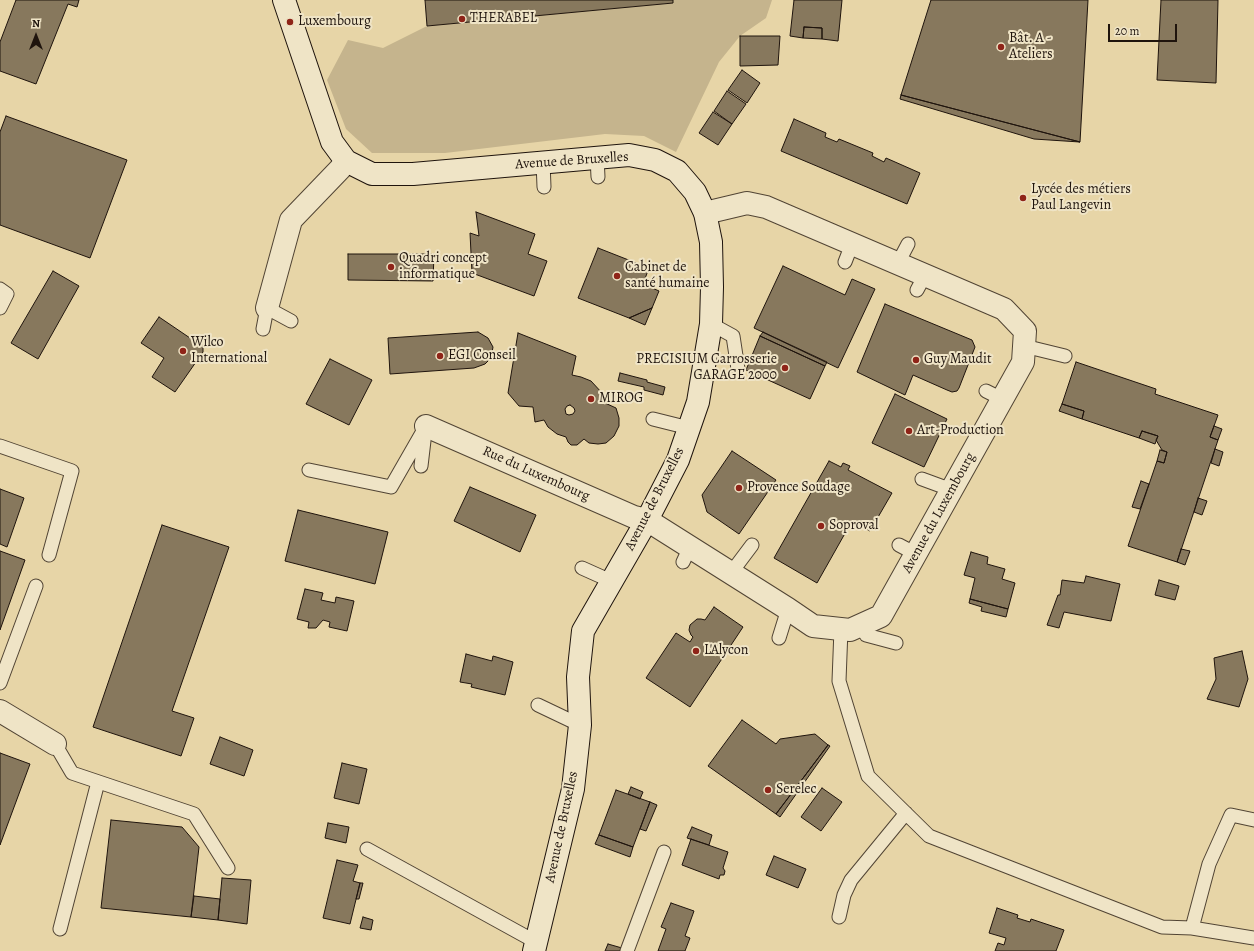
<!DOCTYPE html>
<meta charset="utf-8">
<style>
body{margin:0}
#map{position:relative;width:1254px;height:951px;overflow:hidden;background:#e7d5a7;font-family:Alegreya,serif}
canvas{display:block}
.north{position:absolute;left:16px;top:16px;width:40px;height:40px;-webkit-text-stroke:3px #efe4c6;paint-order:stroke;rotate:0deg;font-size:11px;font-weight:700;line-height:16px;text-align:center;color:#1f140d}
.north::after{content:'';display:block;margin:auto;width:14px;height:18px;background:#1f140d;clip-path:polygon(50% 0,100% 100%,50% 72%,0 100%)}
.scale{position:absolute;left:1108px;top:24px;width:69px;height:18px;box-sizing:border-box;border:2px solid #1f140d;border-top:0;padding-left:5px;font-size:12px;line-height:14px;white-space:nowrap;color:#1f140d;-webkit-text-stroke:3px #efe4c6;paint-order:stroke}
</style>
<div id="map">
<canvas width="1254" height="951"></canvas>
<div class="north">N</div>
<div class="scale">20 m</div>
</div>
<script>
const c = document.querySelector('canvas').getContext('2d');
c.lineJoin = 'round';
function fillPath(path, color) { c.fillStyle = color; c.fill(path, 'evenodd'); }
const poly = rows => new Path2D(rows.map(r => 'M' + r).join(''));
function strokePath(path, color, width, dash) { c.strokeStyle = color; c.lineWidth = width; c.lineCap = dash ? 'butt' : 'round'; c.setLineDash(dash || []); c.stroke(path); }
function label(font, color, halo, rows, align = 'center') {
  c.font = font + ' Alegreya,serif'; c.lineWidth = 4; c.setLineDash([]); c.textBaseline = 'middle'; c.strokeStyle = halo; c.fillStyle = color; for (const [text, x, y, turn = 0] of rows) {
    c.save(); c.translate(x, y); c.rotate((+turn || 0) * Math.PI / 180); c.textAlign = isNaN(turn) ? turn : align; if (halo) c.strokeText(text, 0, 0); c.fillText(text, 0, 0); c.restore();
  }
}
const green = poly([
 [673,0,772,0,766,18,740,36,719,62,676,152,644,136,605,134,445,153,372,153,346,129,327,80,348,40,383,48,427,26,673,3]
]);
const building = poly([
 [16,0,79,0,77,7,68,4,36,84,0,71,0,42,16,0],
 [425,0,673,0,673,3,427,26,425,0],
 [794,0,842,0,838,41,822,39,822,28,804,27,803,38,790,36,794,0],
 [931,0,1088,0,1080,142,901,95,931,0],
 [1161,0,1218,0,1216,83,1157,80,1161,0],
 [804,27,822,28,822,39,803,38,804,27],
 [740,36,780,36,778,65,740,66,740,36],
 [742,70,760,83,747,103,728,90,742,70],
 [727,91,746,104,732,124,714,111,727,91],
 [901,95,1080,142,1034,139,900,99,901,95],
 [713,112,732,124,718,145,699,133,713,112],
 [6,116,127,160,90,258,0,225,0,132,6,116],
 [794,119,826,133,825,137,837,142,839,139,873,153,872,156,884,162,886,158,920,173,907,204,781,151,794,119],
 [476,212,535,234,528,254,547,261,534,296,472,273,470,233,479,236,476,212],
 [598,248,649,268,643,284,659,291,652,308,629,318,578,298,598,248],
 [348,254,434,254,433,281,348,280,348,254],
 [783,266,845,295,852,279,875,289,838,368,754,328,783,266],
 [53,271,79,286,38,359,11,343,53,271],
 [885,304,972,340,975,347,959,388,957,391,952,392,947,390,913,375,905,395,857,372,885,304],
 [652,308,645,325,629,318,652,308],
 [159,317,190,338,191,336,201,343,203,347,203,352,175,392,152,377,164,358,141,343,159,317],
 [478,332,488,338,493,347,491,358,485,364,474,368,390,374,388,338,478,332],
 [763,332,827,362,825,366,760,336,763,332],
 [518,333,576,356,572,375,581,377,591,381,603,394,605,403,616,408,619,418,619,426,614,436,606,443,598,444,589,443,584,439,577,445,571,445,568,442,566,437,557,434,548,427,544,420,535,422,533,407,519,406,508,393,518,333],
 [570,405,574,408,575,411,573,414,569,415,566,414,565,409,567,406,570,405],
 [760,336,825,366,810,399,746,370,760,336],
 [330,359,372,380,349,425,306,404,330,359],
 [1076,362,1156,389,1155,394,1218,415,1210,437,1218,440,1177,562,1128,546,1157,461,1164,463,1167,452,1162,450,1156,440,1158,436,1142,431,1139,438,1082,419,1084,411,1062,404,1076,362],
 [620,373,647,380,647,382,665,387,663,395,644,390,644,387,618,381,620,373],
 [895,394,947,419,924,467,872,443,895,394],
 [1062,404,1084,411,1082,419,1059,411,1062,404],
 [1214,426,1222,429,1218,440,1210,437,1214,426],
 [1142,431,1158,436,1155,444,1139,438,1142,431],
 [1215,449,1223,452,1219,466,1211,463,1215,449],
 [1160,450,1167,452,1164,463,1157,461,1160,450],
 [732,451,776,480,739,534,707,512,702,495,732,451],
 [829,461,841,467,843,463,850,466,848,470,892,493,870,531,852,521,817,583,774,558,829,461],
 [1141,481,1149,484,1140,509,1132,507,1141,481],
 [470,487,536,515,520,552,454,521,470,487],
 [0,489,24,498,7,547,0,544,0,489],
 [1198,498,1207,501,1202,515,1194,512,1198,498],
 [298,510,388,532,375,584,285,561,298,510],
 [162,525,229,547,172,711,194,718,181,756,93,727,162,525],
 [1181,549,1190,551,1185,565,1177,562,1181,549],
 [0,551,25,560,0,630,0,551],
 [971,552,988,557,987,564,1005,569,1002,579,1015,583,1008,609,970,599,975,578,964,575,971,552],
 [1086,576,1120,584,1111,621,1064,612,1059,628,1047,625,1058,595,1060,595,1062,580,1084,583,1086,576],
 [1159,580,1179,586,1175,600,1155,595,1159,580],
 [305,589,323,593,321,600,335,603,336,597,354,601,347,631,329,627,330,622,323,620,316,628,308,628,309,622,297,619,305,589],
 [970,599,1008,609,1006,617,981,611,982,607,969,603,970,599],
 [714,607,743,627,690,707,646,678,676,633,690,642,693,637,691,635,689,630,690,625,697,619,701,619,705,620,714,607],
 [1242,651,1248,679,1239,707,1207,699,1216,679,1214,658,1242,651],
 [466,654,492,661,493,656,513,662,505,695,471,687,472,684,460,682,466,654],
 [742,720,776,744,780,739,815,734,828,745,776,814,708,766,742,720],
 [220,737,253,750,244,776,210,764,220,737],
 [828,745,830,746,780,817,776,814,828,745],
 [0,753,30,764,0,845,0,753],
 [342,763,367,769,359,804,334,798,342,763],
 [631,787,643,792,640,799,628,794,631,787],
 [822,788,842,802,821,831,801,817,822,788],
 [616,790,650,802,633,847,599,835,616,790],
 [650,802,657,805,646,831,640,829,650,802],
 [111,820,182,827,199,847,191,917,101,908,111,820],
 [328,823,349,827,346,843,325,838,328,823],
 [692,827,712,835,709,845,687,838,692,827],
 [599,835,633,847,630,857,595,844,599,835],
 [691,839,728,852,723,868,725,871,724,875,720,875,719,879,682,865,691,839],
 [774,856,806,869,798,888,766,875,774,856],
 [337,860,358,865,353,881,360,883,350,924,323,918,337,860],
 [222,878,251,880,247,924,218,920,222,878],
 [360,883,363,883,359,899,356,899,360,883],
 [194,896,220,899,218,920,191,917,194,896],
 [671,903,694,911,685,936,690,938,685,951,658,951,666,929,661,927,671,903],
 [997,908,1018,915,1017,918,1030,922,1031,919,1064,930,1056,951,995,951,998,943,1004,945,1006,938,989,933,997,908],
 [363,917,373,920,371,930,360,928,363,917],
 [608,944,622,948,620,951,605,951,608,944]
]);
const lane = poly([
 [597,157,598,177],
 [543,162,544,187],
 [845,262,852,244],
 [898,263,908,244],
 [0,289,7,294,0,308],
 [917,290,925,275],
 [711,324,733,336,738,369],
 [263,329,267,308,291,321],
 [1024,346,1065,356],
 [986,391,1002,399],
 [653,419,689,428],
 [0,446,72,471,49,555],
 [421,466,425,432],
 [309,470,391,487,426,426],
 [922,479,952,490],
 [899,545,916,554],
 [683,562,690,547],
 [582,568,611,581],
 [731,573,752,545],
 [862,625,866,635,896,643],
 [841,629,839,681,868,776,929,836,1162,927,1192,928,1254,938],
 [779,638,788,609],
 [0,683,36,586],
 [538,705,580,725],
 [55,744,72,773,194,814,228,868],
 [367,849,536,942],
 [839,917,844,895,851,880,906,813],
 [1192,928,1209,864,1231,815,1254,820],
 [60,929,98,782],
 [627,951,664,852]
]);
const street = poly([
 [267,308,291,220,340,169,346,161],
 [426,426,634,517,647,520,788,609,813,626,850,630,881,616,1023,362,1025,331,1004,309,766,207,747,203,705,213],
 [0,711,55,744]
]);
const secondary = poly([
 [284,0,332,142,346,161,372,174,413,174,629,155,655,160,677,171,695,192,705,213,711,242,712,287,711,324,698,402,678,460,647,520,583,631,578,677,580,725,573,789,534,951]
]);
const markers = [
 [462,19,4,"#8f2418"],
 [290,22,4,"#8f2418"],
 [1001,47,4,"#8f2418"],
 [1023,198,4,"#8f2418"],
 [391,267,4,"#8f2418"],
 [617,276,4,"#8f2418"],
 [183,351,4,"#8f2418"],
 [440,356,4,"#8f2418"],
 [916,360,4,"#8f2418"],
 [785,368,4,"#8f2418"],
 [591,399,4,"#8f2418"],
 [909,431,4,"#8f2418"],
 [739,488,4,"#8f2418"],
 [821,526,4,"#8f2418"],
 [696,651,4,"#8f2418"],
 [768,790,4,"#8f2418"]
];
const poiNames = [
 ["THERABEL",470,19],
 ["Luxembourg",298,22],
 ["Bât. A -",1009,39],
 ["Ateliers",1009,55],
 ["Lycée des métiers",1031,190],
 ["Paul Langevin",1031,206],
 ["Quadri concept",399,259],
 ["informatique",399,275],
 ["Cabinet de",625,268],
 ["santé humaine",625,284],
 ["Wilco",191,343],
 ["International",191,359],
 ["EGI Conseil",448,356],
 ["PRECISIUM Carrosserie",777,360,"right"],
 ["GARAGE 2000",777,376,"right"],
 ["Guy Maudit",924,360],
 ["MIROG",599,399],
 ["Art-Production",917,431],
 ["Provence Soudage",747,488],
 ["Soproval",829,526],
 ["L'Alycon",704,651],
 ["Serelec",776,790]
];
const streetNames = [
 ["Avenue de Bruxelles",572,161,-4],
 ["Rue du Luxembourg",536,474,24],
 ["Avenue de Bruxelles",655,499,-63],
 ["Avenue du Luxembourg",939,513,-61],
 ["Avenue de Bruxelles",562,827,-78]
];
fillPath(green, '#c5b48d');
fillPath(building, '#87785d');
strokePath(building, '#1f140d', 1);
strokePath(lane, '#514434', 15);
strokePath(street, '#514434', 24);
strokePath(secondary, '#1f140d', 24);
strokePath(lane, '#efe4c6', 13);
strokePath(street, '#efe4c6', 22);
strokePath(secondary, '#efe4c6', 22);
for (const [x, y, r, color] of markers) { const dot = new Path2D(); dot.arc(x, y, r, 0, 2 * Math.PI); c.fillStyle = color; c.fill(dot); strokePath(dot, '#efe4c6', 1.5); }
label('14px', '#1f140d', '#efe4c6', poiNames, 'left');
label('14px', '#1f140d', '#efe4c6', streetNames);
</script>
